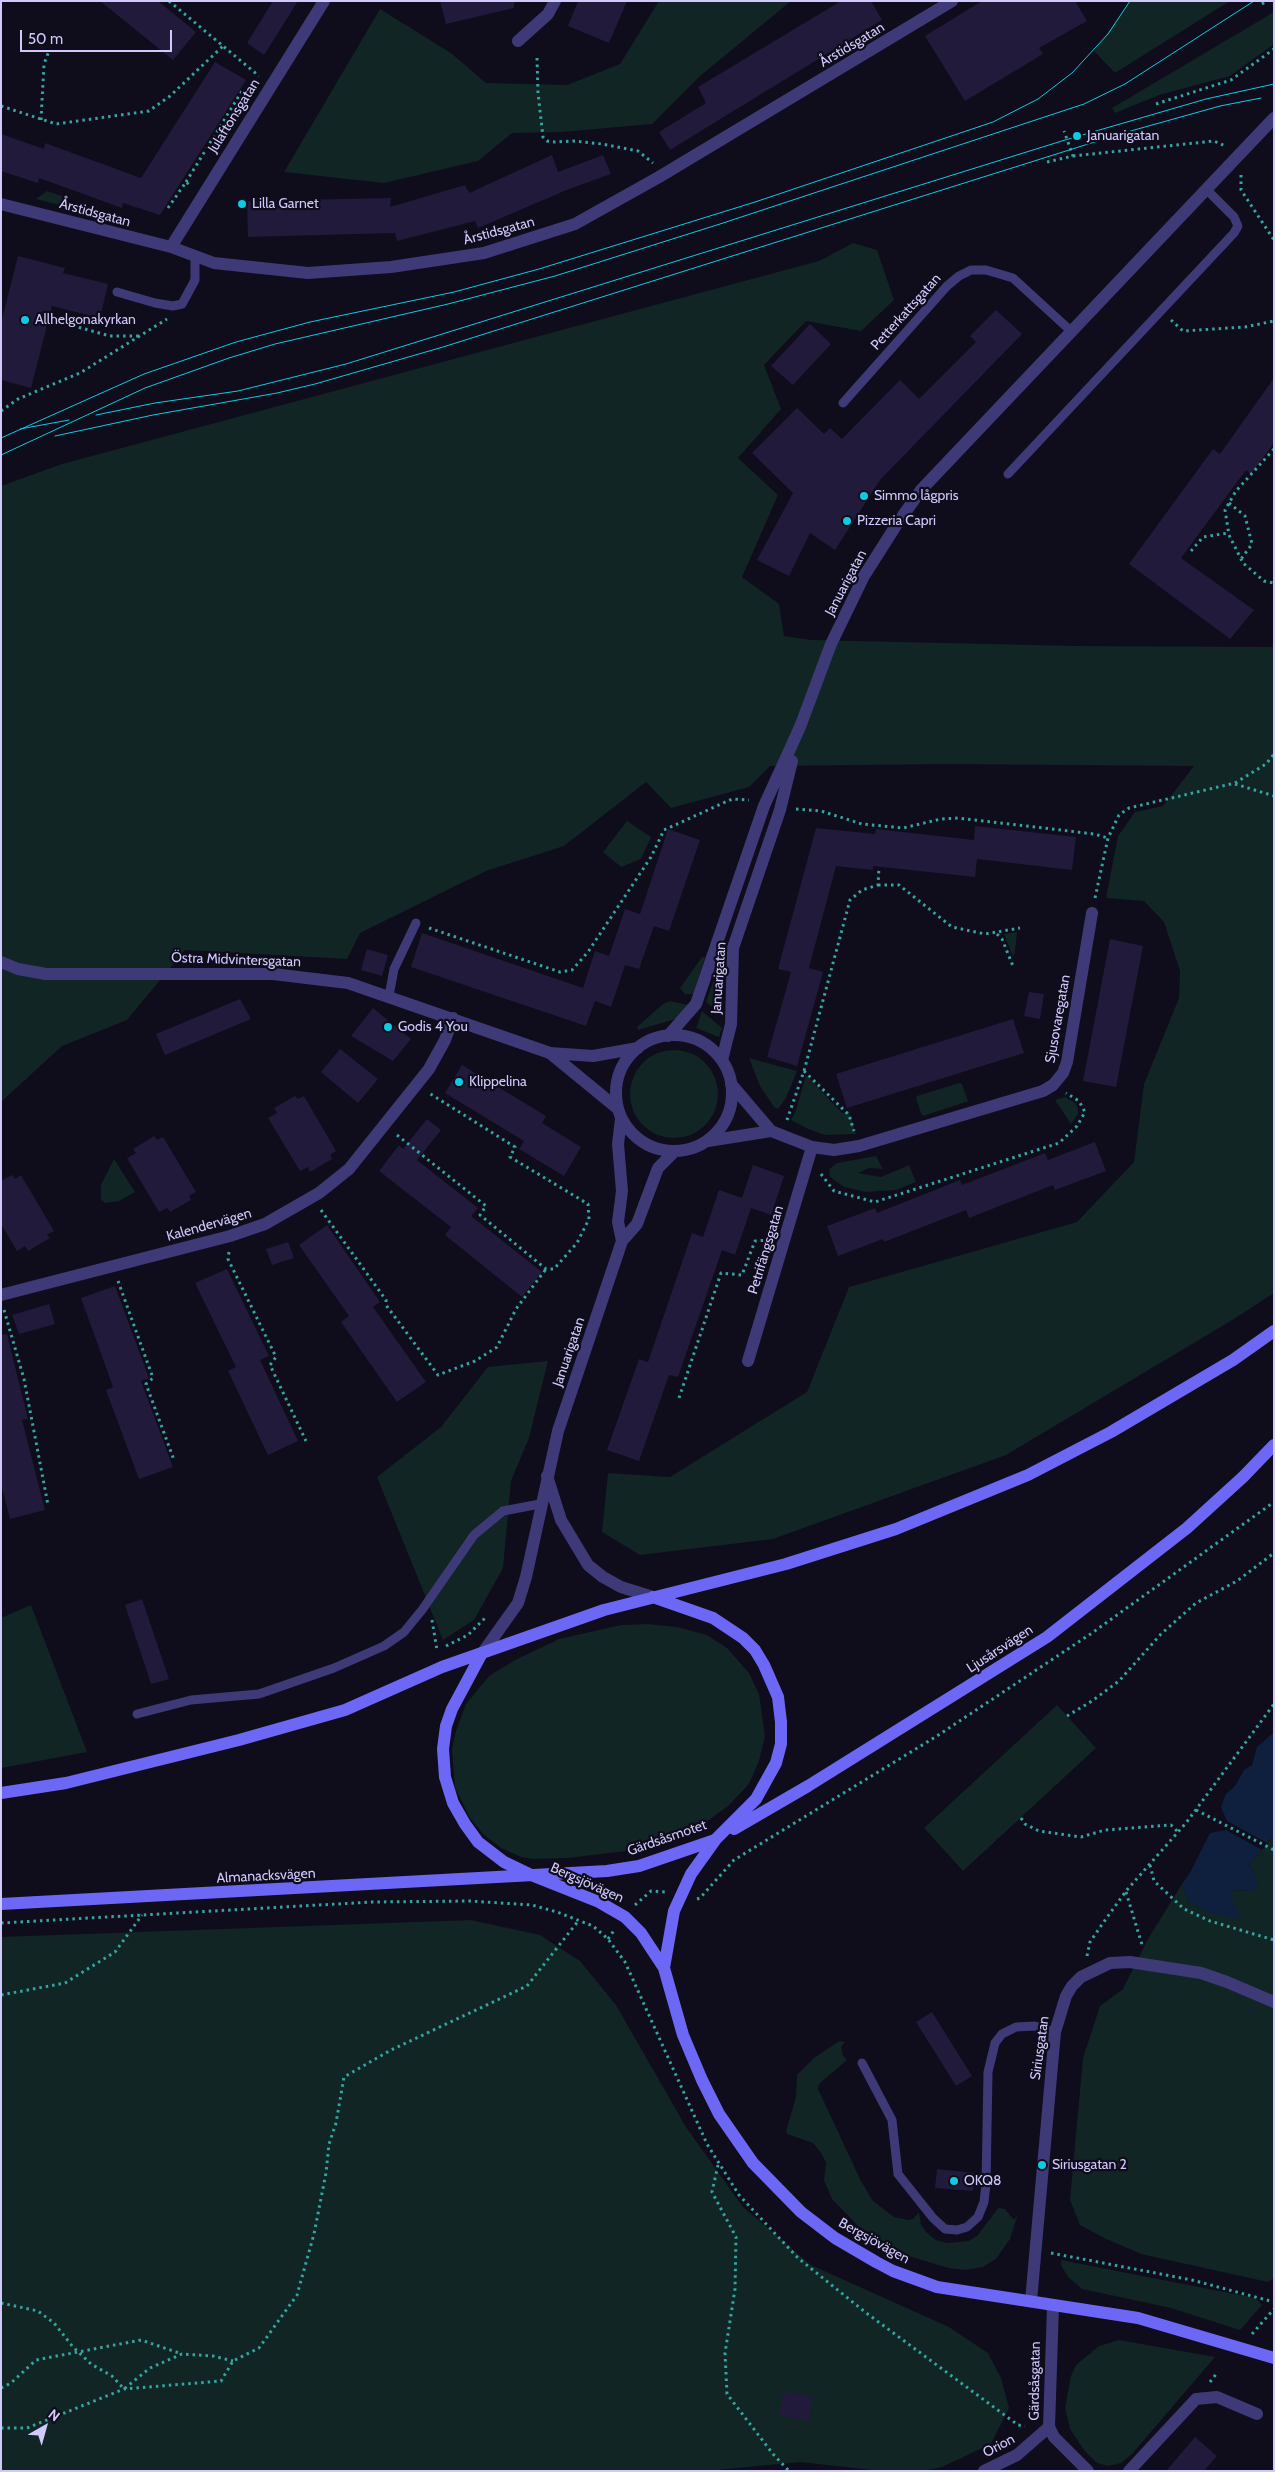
<!DOCTYPE html>
<meta charset="utf-8">
<style>
body{margin:0}
#map{position:relative;width:1275px;height:2472px;overflow:hidden;background:#0f0c1b;font-family:Cabin,sans-serif}
canvas{display:block}
.frame{position:absolute;inset:0;border:2px solid #d0cafc;pointer-events:none}
.north{position:absolute;left:20px;top:2402px;width:50px;height:50px;-webkit-text-stroke:4px #0f0c1b;paint-order:stroke;rotate:38deg;font-size:14px;font-weight:700;line-height:20px;text-align:center;color:#d0cafc}
.north::after{content:'';display:block;margin:auto;width:18px;height:22px;background:#d0cafc;clip-path:polygon(50% 0,100% 100%,50% 72%,0 100%)}
.scale{position:absolute;left:20px;top:30px;width:152px;height:22px;box-sizing:border-box;border:2px solid #d0cafc;border-top:0;padding-left:6px;font-size:15px;line-height:18px;white-space:nowrap;color:#d0cafc;-webkit-text-stroke:4px #0f0c1b;paint-order:stroke}
</style>
<div id="map">
<canvas width="1275" height="2472"></canvas>
<div class="frame"></div>
<div class="north">N</div>
<div class="scale">50 m</div>
</div>
<script>
const c = document.querySelector('canvas').getContext('2d');
c.lineJoin = 'round';
function fillPath(path, color) { c.fillStyle = color; c.fill(path, 'evenodd'); }
const poly = rows => new Path2D(rows.map(r => 'M' + r).join(''));
function strokePath(path, color, width, dash) { c.strokeStyle = color; c.lineWidth = width; c.lineCap = dash ? 'butt' : 'round'; c.setLineDash(dash || []); c.stroke(path); }
function label(font, color, halo, rows, align = 'center') {
  c.font = font + ' Cabin,sans-serif'; c.lineWidth = 4.5; c.setLineDash([]); c.textBaseline = 'middle'; c.strokeStyle = halo; c.fillStyle = color; for (const [text, x, y, turn = 0] of rows) {
    c.save(); c.translate(x, y); c.rotate((+turn || 0) * Math.PI / 180); c.textAlign = isNaN(turn) ? turn : align; if (halo) c.strokeText(text, 0, 0); c.fillText(text, 0, 0); c.restore();
  }
}
const green = poly([
 [659,1,791,1,699,77,652,124,562,132,512,133,478,161,384,183,284,172,380,9,451,53,486,83,567,85,620,64],
 [1130,1,1230,1,1115,73,1094,51],
 [1274,12,1274,44,1230,76,1159,95,1115,113,1112,108],
 [47,191,62,196,63,206,36,199],
 [853,243,877,250,894,300,861,331,806,321,764,365,781,409,738,458,778,495,742,577,779,604,784,636,811,640,1079,646,1274,647,1274,1293,1229,1322,1006,1455,773,1539,640,1555,602,1532,608,1473,670,1477,807,1392,849,1287,1077,1222,1134,1162,1144,1084,1179,998,1180,971,1164,922,1144,901,1106,898,1118,836,1135,812,1163,806,1194,766,947,764,770,766,749,787,671,808,646,782,564,846,486,871,360,933,347,959,185,950,127,1020,62,1046,1,1102,1,486,62,464,819,261],
 [627,821,651,837,641,859,621,867,603,852],
 [1017,932,1015,951,1013,957,1004,934],
 [702,957,705,957,694,992,693,994,685,994,680,988],
 [718,968,720,971,721,1015,706,1002],
 [670,1001,688,1005,680,1016,672,1020,638,1030,637,1027,663,1004],
 [702,1011,722,1028,719,1037,696,1028],
 '630 1094a44 44 0 1 1 88 0a44 44 0 1 1-88 0Z',
 [749,1058,797,1071,786,1098,778,1109,774,1107,760,1086],
 [806,1075,842,1113,849,1111,856,1134,825,1135,808,1129,791,1120,796,1110],
 [959,1083,962,1084,968,1101,966,1102,923,1116,921,1113,916,1098,917,1096],
 [1065,1097,1075,1103,1078,1109,1078,1114,1071,1124,1055,1100],
 [876,1156,883,1169,869,1168,858,1173,881,1177,909,1165,916,1182,896,1190,866,1192,844,1187,830,1177,829,1169,837,1163],
 [114,1159,135,1192,119,1201,105,1203,101,1200,101,1185],
 [548,1361,529,1438,511,1481,503,1568,474,1620,443,1640,377,1477,441,1427,488,1367],
 [31,1605,87,1752,1,1768,1,1618],
 [648,1624,677,1627,707,1635,727,1648,749,1673,759,1694,765,1736,759,1761,749,1784,728,1806,706,1822,667,1841,634,1850,568,1858,533,1859,521,1857,501,1848,484,1835,470,1818,455,1788,452,1749,456,1731,466,1704,489,1676,515,1660,559,1639,621,1625],
 [1057,1705,1096,1748,963,1871,924,1828],
 [1274,1836,1274,2278,1268,2282,1141,2254,1104,2238,1080,2225,1070,2200,1083,2058,1100,2006,1123,1989,1148,1939,1182,1884,1189,1902,1235,1890,1252,1891,1256,1875,1249,1865],
 [471,1920,540,1935,580,1961,616,2005,686,2127,743,2207,811,2265,949,2327,988,2353,1001,2378,1009,2408,991,2444,942,2467,922,2471,882,2471,800,2462,706,2471,1,2471,1,1937],
 [839,2041,845,2042,841,2047,843,2056,847,2060,819,2084,818,2089,860,2179,872,2200,894,2217,909,2220,913,2219,919,2212,921,2225,927,2233,936,2240,947,2243,969,2241,978,2235,998,2208,1005,2209,1014,2220,1018,2214,1010,2239,996,2259,983,2267,965,2270,948,2268,902,2254,857,2225,832,2199,824,2180,826,2163,822,2154,813,2143,787,2134,786,2131,796,2097,797,2075,814,2058],
 [1061,2260,1255,2298,1262,2305,1240,2330,1171,2308,1082,2289,1068,2277,1061,2265],
 [1119,2340,1215,2357,1132,2454,1121,2463,1108,2466,1097,2463,1084,2450,1070,2429,1065,2408,1071,2376,1076,2365,1099,2346]
]);
const water = poly([
 [1274,1732,1274,1836,1267,1843,1227,1821,1221,1807,1226,1794,1235,1786,1244,1770,1252,1765,1257,1747],
 [1226,1830,1262,1850,1249,1865,1256,1875,1258,1886,1252,1891,1235,1890,1230,1893,1240,1919,1210,1913,1189,1902,1182,1884,1191,1871,1210,1833]
]);
const building = poly([
 [100,1,158,1,196,32,173,60],
 [273,1,298,1,264,55,247,43],
 [440,1,514,1,514,8,446,24],
 [578,1,627,1,609,43,568,26],
 [841,1,871,1,882,20,670,150,659,132,706,103,698,87],
 [982,1,1075,1,1087,21,1039,48,1043,54,965,101,925,36],
 [215,62,246,80,160,215,123,203,122,208,39,178,38,183,1,171,1,134,44,149,45,143,141,178],
 [552,155,558,172,603,155,611,174,569,189,478,228,475,221,397,241,395,233,248,237,247,201,391,198,390,207,465,185,469,193],
 [18,256,65,268,63,273,108,284,100,318,52,306,31,388,1,380,1,323],
 [996,310,1022,334,880,480,835,550,810,533,789,576,757,560,793,493,752,453,797,408,824,434,830,428,842,439,900,380,919,399,976,342,970,336],
 [810,324,831,344,793,385,771,366],
 [1274,378,1274,443,1251,474,1246,470,1181,558,1254,610,1230,639,1129,564,1213,449,1220,454],
 [975,826,1076,837,1072,870,977,859,975,877,873,866,873,870,836,866,809,968,823,972,797,1066,767,1057,791,972,778,969,816,828,875,834,876,829,974,840],
 [668,829,700,840,669,931,654,926,639,969,625,965,611,1007,595,1001,586,1026,411,967,422,933,583,988,595,951,609,956,625,909,640,914],
 [1110,939,1143,946,1116,1087,1083,1081],
 [367,949,388,955,382,976,361,970],
 [1029,992,1044,994,1040,1019,1024,1016],
 [240,999,251,1019,165,1055,156,1034],
 [373,1008,411,1039,393,1061,351,1036],
 [1013,1019,1024,1053,847,1108,836,1074],
 [340,1049,378,1079,358,1103,321,1072],
 [462,1065,546,1116,542,1123,581,1147,564,1176,519,1149,524,1141,445,1093],
 [295,1096,298,1099,304,1096,336,1151,330,1155,332,1159,310,1172,308,1167,300,1171,268,1118,277,1113,274,1108],
 [427,1119,441,1130,417,1160,478,1208,471,1216,542,1272,522,1297,445,1235,451,1227,379,1171,399,1145,403,1149],
 [154,1136,157,1140,163,1137,196,1192,189,1196,191,1200,170,1212,167,1208,159,1212,127,1158,136,1153,133,1149],
 [1095,1142,1106,1171,1055,1190,1053,1185,969,1218,966,1210,884,1242,883,1239,838,1256,827,1226,875,1208,877,1213,960,1180,962,1185,1045,1153,1048,1160],
 [753,1165,784,1176,771,1215,751,1208,735,1255,722,1250,678,1377,669,1375,639,1461,607,1450,639,1359,648,1362,692,1233,703,1237,719,1190,742,1198],
 [12,1175,15,1179,21,1175,54,1231,47,1235,50,1238,28,1251,25,1246,17,1251,1,1224,1,1181],
 [327,1225,380,1302,373,1307,426,1382,397,1402,341,1322,349,1316,299,1245],
 [288,1242,294,1258,272,1265,266,1249],
 [227,1269,269,1356,260,1360,298,1441,268,1455,228,1371,236,1367,195,1283],
 [115,1286,149,1378,141,1381,173,1467,139,1479,106,1390,113,1387,81,1298],
 [49,1304,55,1324,19,1334,12,1315],
 [7,1334,28,1419,22,1420,45,1510,10,1519,1,1484,1,1335],
 [142,1599,169,1679,151,1684,125,1605],
 [932,2012,972,2076,956,2086,916,2022],
 [937,2169,975,2173,973,2191,935,2188],
 [783,2392,813,2396,809,2421,779,2416],
 [1195,2437,1217,2456,1204,2471,1166,2471]
]);
const path = poly([
 [169,1,259,76],
 [1262,4,1266,1],
 [537,58,538,93,543,137,547,141,555,142,573,141,602,144,638,151,653,163],
 [1156,104,1231,80,1274,49],
 [1,106,56,124,149,111,170,96,223,46],
 [41,120,44,64,49,51],
 [1073,156,1214,141,1225,146],
 [1047,162,1073,156,1064,131],
 [1241,175,1241,190,1274,240],
 [186,182,242,91],
 [168,208,186,182,191,186],
 [1171,320,1183,331,1245,327,1274,321],
 [60,322,110,336,139,336],
 [1,411,18,399,80,373,167,319],
 [1274,449,1236,491,1225,510,1229,535,1243,563,1264,581,1274,583],
 [1229,503,1245,516,1252,544,1241,559],
 [1191,551,1203,537,1228,533],
 [1235,784,1274,796],
 [796,809,821,811,862,824,903,828,941,819,958,818,1094,834,1108,838],
 [878,885,899,885,952,927,985,934,1020,928],
 [1095,898,1108,838,1119,815,1129,808,1235,783,1266,764,1274,754],
 [429,928,560,972,572,970,588,952,651,857,664,830,732,799,749,800],
 [997,934,1002,939,1013,966],
 [804,1071,849,1115,854,1131],
 [787,1120,804,1071,850,900,862,890,878,885,879,867],
 [397,1135,486,1206,480,1215,546,1269,554,1269,577,1243,589,1219,588,1204,510,1157,515,1147,429,1093],
 [821,1174,834,1191,875,1202,1059,1143,1077,1126,1085,1112,1079,1101,1066,1093],
 [321,1210,386,1300,386,1305,438,1375,475,1361,497,1347,516,1309,546,1269],
 [229,1252,228,1259,276,1357,270,1365,306,1441],
 [118,1281,153,1378,146,1384,174,1460],
 [4,1310,24,1379,48,1505],
 [679,1398,721,1273,742,1275,755,1241,769,1240],
 [432,1620,437,1650],
 [446,1646,468,1635,485,1618],
 [1067,1716,1092,1701,1119,1681,1161,1634,1196,1603,1237,1581,1274,1553],
 [1196,1810,1274,1850],
 [1021,1818,1025,1824,1039,1831,1081,1837,1105,1830,1171,1825,1178,1832],
 [1150,1865,1154,1881,1184,1909,1210,1921,1274,1940],
 [1126,1892,1143,1948],
 [697,1899,700,1898,734,1860,937,1736,1092,1633,1274,1502],
 [635,1905,651,1891,665,1892],
 [1,1923,372,1902,469,1901,532,1905,557,1912,593,1926,608,1939,625,1962,707,2144,739,2195,798,2258,865,2312,1018,2425,1025,2426],
 [608,1939,615,1929],
 [1087,1956,1090,1942,1103,1923,1126,1891,1186,1823,1274,1704],
 [1,1995,65,1983,115,1952,142,1915],
 [718,2165,712,2192,736,2237,735,2289,725,2353,727,2394,773,2454,789,2471],
 [1051,2253,1192,2280,1274,2302],
 [1,2303,38,2311,54,2323,73,2347,91,2364,112,2376,124,2389,150,2368,182,2354,213,2356,233,2361],
 [1252,2334,1274,2309],
 [1210,2382,1217,2373],
 [1,2388,11,2383,36,2360,141,2340,182,2354],
 [1,2428,27,2428,124,2389,221,2381,233,2361,259,2348,297,2295,314,2234,326,2173,329,2144,336,2123,344,2077,391,2050,527,1986,579,1920]
]);
const lane = poly([
 [117,292,155,303,173,306,182,304,195,280,195,256],
 [843,403,947,286,959,276,971,270,986,270,1013,278,1072,332],
 [1008,474,1234,233,1238,226,1234,217,1206,189],
 [389,996,394,969,416,923],
 [137,1714,191,1700,259,1694,334,1668,384,1646,404,1632,422,1610,474,1535,503,1511,540,1504],
 [862,2063,892,2120,898,2174,933,2218,945,2229,957,2230,967,2227,978,2217,984,2202,986,2184,988,2072,995,2043,1002,2034,1016,2027,1035,2026,1055,2032]
]);
const street = poly([
 [518,41,548,14,555,1],
 [1,204,171,247,214,263,308,273,391,267,484,253,575,224,659,177,952,1],
 [171,247,324,1],
 [1,962,18,969,46,974,273,974,348,983,550,1053,593,1056,638,1048],
 '616 1093a58 58 0 1 1 116 0a58 58 0 1 1-116 0Z',
 [668,1036,696,1004,764,806,800,727,831,644,864,576,897,524,921,490,1274,118],
 [550,1053,617,1108],
 [722,1060,731,1024,733,948,780,810,792,761],
 [731,1084,771,1131],
 [621,1119,618,1144,622,1191,618,1222,622,1241],
 [708,1141,771,1131,812,1147,834,1150,859,1146,1043,1091,1053,1085,1063,1073,1067,1062,1092,913],
 [1,1295,230,1236,265,1224,319,1193,349,1169,429,1069,445,1040,453,1018],
 [748,1361,812,1147],
 [547,1476,561,1520,588,1565,603,1577,621,1587,653,1597],
 [481,1655,518,1603,526,1577,558,1431,622,1241,637,1224,658,1168,674,1152],
 [1031,2301,1055,2032,1066,1996,1072,1986,1081,1977,1110,1963,1130,1962,1201,1973,1227,1982,1274,2002],
 [1053,2306,1049,2427,1054,2437,1088,2471],
 [984,2471,1017,2455,1049,2427],
 [1129,2471,1196,2399,1217,2397,1257,2414]
]);
const secondary = poly([
 [481,1655,452,1709,446,1726,443,1749,445,1777,453,1803,465,1824,478,1842,504,1862,531,1875,599,1902,625,1917,641,1933,664,1968,683,2035,702,2080,719,2114,753,2163,801,2212,835,2238,876,2262,893,2271,937,2287,1138,2318,1274,2358],
 [1,1793,66,1783,239,1740,345,1710,442,1667,604,1610,786,1564,896,1529,1028,1475,1111,1432,1233,1360,1274,1331],
 [734,1829,808,1786,1047,1637,1187,1528,1243,1477,1274,1445],
 [1,1904,607,1871,639,1866,715,1840,756,1799,776,1763,781,1744,781,1722,778,1697,764,1665,755,1650,743,1638,713,1618,653,1597],
 [664,1968,674,1911,691,1874,716,1839]
]);
const tram = poly([
 [96,415,155,403,238,391,346,364,1065,140,1206,99,1274,84],
 [20,429,69,420],
 [55,436,153,415,277,393,315,384,443,347,1120,134,1220,106,1261,98],
 [1,438,144,374,236,342,310,322,454,292,539,269,755,202,993,122,1038,99,1072,73,1108,34,1130,1],
 [1,455,145,388,229,358,275,344,448,304,555,276,720,224,1084,104,1125,84,1254,1]
]);
const markers = [
 [1077,136,5,"#0fcae3"],
 [242,204,5,"#0fcae3"],
 [25,320,5,"#0fcae3"],
 [864,496,5,"#0fcae3"],
 [847,521,5,"#0fcae3"],
 [388,1027,5,"#0fcae3"],
 [459,1082,5,"#0fcae3"],
 [1042,2165,5,"#0fcae3"],
 [954,2181,5,"#0fcae3"]
];
const streetNames = [
 ["Årstidsgatan",852,45,-31],
 ["Julaftonsgatan",234,116,-58],
 ["Årstidsgatan",95,213,15],
 ["Årstidsgatan",499,231,-15],
 ["Petterkattsgatan",906,312,-48],
 ["Januarigatan",846,583,-62],
 ["Östra Midvintersgatan",236,960,2],
 ["Januarigatan",719,978,-86],
 ["Sjusovaregatan",1058,1019,-80],
 ["Kalendervägen",209,1225,-16],
 ["Petrifängsgatan",766,1250,-73],
 ["Januarigatan",569,1352,-71],
 ["Ljusårsvägen",1000,1649,-33],
 ["Gärdsåsmotet",667,1838,-19],
 ["Almanacksvägen",266,1876,-3],
 ["Bergsjövägen",587,1883,24],
 ["Siriusgatan",1040,2048,-82],
 ["Bergsjövägen",874,2241,29],
 ["Gärdsåsgatan",1035,2381,-89],
 ["Orion",999,2446,-28]
];
const poiNames = [
 ["Januarigatan",1087,136],
 ["Lilla Garnet",252,204],
 ["Allhelgonakyrkan",35,320],
 ["Simmo lågpris",874,496],
 ["Pizzeria Capri",857,521],
 ["Godis 4 You",398,1027],
 ["Klippelina",469,1082],
 ["Siriusgatan 2",1052,2165],
 ["OKQ8",964,2181]
];
fillPath(green, '#102524');
fillPath(water, '#0e203d');
fillPath(building, '#211a3b');
strokePath(path, '#34a5a0', 3, [2.5, 4]);
strokePath(lane, '#3d3a77', 9);
strokePath(street, '#3d3a77', 12);
strokePath(secondary, '#6d67f5', 12);
strokePath(tram, '#0fcae3', 1);
for (const [x, y, r, color] of markers) { const dot = new Path2D(); dot.arc(x, y, r, 0, 2 * Math.PI); c.fillStyle = color; c.fill(dot); strokePath(dot, '#0f0c1b', 2); }
label('14px', '#d0cafc', '#0f0c1b', streetNames);
label('14px', '#d0cafc', '#0f0c1b', poiNames, 'left');
</script>
